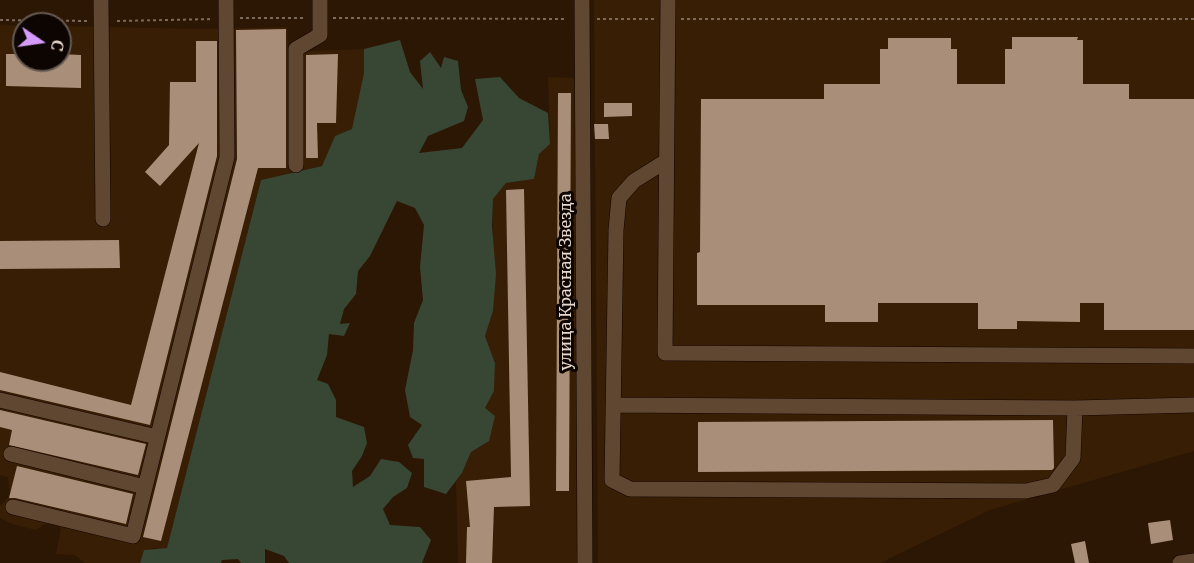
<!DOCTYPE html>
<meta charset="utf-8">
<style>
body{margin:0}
#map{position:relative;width:1194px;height:563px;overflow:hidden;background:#2c1704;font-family:Merriweather,serif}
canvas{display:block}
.north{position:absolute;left:12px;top:12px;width:60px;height:60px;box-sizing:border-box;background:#0d0501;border:2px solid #645952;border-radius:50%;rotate:103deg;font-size:16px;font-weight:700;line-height:24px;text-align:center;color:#e6d8cc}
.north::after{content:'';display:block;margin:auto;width:21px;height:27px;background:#d69bfa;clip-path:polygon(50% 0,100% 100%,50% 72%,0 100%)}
</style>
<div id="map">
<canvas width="1194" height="563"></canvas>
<div class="north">С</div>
</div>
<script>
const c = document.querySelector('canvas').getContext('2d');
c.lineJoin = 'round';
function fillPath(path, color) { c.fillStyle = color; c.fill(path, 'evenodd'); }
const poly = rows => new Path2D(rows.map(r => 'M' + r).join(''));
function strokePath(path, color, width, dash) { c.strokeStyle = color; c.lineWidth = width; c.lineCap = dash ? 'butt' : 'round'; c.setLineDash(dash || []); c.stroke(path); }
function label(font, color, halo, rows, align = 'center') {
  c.font = font + ' Merriweather,serif'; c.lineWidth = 6; c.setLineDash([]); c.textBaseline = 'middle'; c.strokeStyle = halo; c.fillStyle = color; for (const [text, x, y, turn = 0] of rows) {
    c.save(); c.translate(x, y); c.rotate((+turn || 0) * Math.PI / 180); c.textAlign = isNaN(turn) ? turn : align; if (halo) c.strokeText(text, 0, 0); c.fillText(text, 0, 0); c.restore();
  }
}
const built = poly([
 [594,0,1194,0,1194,451,990,510,880,563,598,563],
 [0,25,24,26,24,60,60,60,60,26,200,29,287,27,289,52,364,49,364,73,353,129,335,136,322,166,261,180,167,549,155,548,144,550,140,563,85,563,75,555,56,554,61,529,54,523,43,525,36,530,12,524,0,518,0,506,10,496,8,477,0,475],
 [548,77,577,78,578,563,458,563,456,481,462,473,471,452,489,441,485,408,494,391,495,363,485,336,493,311,493,199,506,183,534,179,539,154,550,144]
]);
const green = poly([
 [400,40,410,72,423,89,420,61,430,52,441,68,444,57,458,61,461,90,468,107,464,121,428,136,419,153,462,148,483,120,475,79,500,77,519,98,548,113,550,144,539,154,534,179,506,183,493,199,492,226,496,274,493,311,485,336,495,363,494,391,485,408,495,416,489,441,471,452,462,473,446,494,424,487,424,459,413,458,408,445,422,425,410,417,405,390,413,350,414,323,423,300,420,267,424,225,415,208,397,201,370,256,358,271,356,294,344,309,340,324,350,323,344,336,329,334,327,355,317,380,328,384,336,400,336,417,364,427,367,443,362,456,352,471,353,487,370,476,381,459,399,462,412,473,407,488,393,497,383,509,390,525,420,527,431,540,422,563,289,563,284,556,265,549,265,563,241,563,238,559,222,560,221,563,140,563,144,550,167,548,261,180,322,166,335,136,352,129,364,73,364,49]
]);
const building = poly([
 [286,29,286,168,258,168,161,541,143,537,237,159,236,30],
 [1012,37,1078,37,1077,40,1083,40,1083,84,1129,84,1129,99,1194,99,1194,330,1104,330,1104,303,1080,303,1080,322,1017,321,1017,329,978,329,978,303,878,303,878,322,825,322,825,305,697,305,697,253,700,252,701,99,824,99,824,84,880,84,880,49,888,49,888,38,951,38,951,49,957,49,957,84,1005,84,1005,49,1012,49],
 [196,41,217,41,217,156,150,425,0,390,0,372,131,405,199,143,160,186,145,172,169,145,170,82,196,82],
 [6,54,24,54,24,60,60,60,60,54,81,55,81,88,6,86],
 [338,54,336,123,317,123,318,158,306,158,306,55],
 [558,93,571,93,569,491,556,491],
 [604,103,632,103,632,116,604,117],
 [594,124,608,124,609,139,595,139],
 [524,189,530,506,494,507,492,563,466,563,467,527,470,527,466,481,511,477,506,190],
 [119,240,120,268,0,269,0,241],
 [0,410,146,444,138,475,9,445,12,430,0,427],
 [1053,420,1054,468,1052,470,698,472,698,422],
 [17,466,133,494,126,524,15,498,9,498],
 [1170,520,1173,540,1151,544,1148,523],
 [1085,541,1089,563,1075,563,1071,544]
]);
const path = poly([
 [240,18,306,18],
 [333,18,567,19],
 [597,19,654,19],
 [681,19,1194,19],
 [0,20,87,21],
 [117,21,213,19]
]);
const minor = poly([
 [101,0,103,219],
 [582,0,585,563],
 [668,0,665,353,1194,356],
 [666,161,634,181,619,198,616,230,612,480,630,489,1026,491,1053,485,1073,458,1075,408,1194,405],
 [296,165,296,49,320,35,320,0],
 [0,400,157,437],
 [613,405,1075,408],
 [11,454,145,487],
 [13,507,133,536,227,157,226,0],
 [1180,563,1194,561]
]);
const streetNames = [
 ["улица Красная Звезда",566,282,-90]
];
fillPath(built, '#381e04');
fillPath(green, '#384634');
fillPath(building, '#a98f79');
strokePath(minor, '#130300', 16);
strokePath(path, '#7c6a5a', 2, [3, 3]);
strokePath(minor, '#5f4732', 15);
label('16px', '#e6d8cc', '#0d0501', streetNames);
</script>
